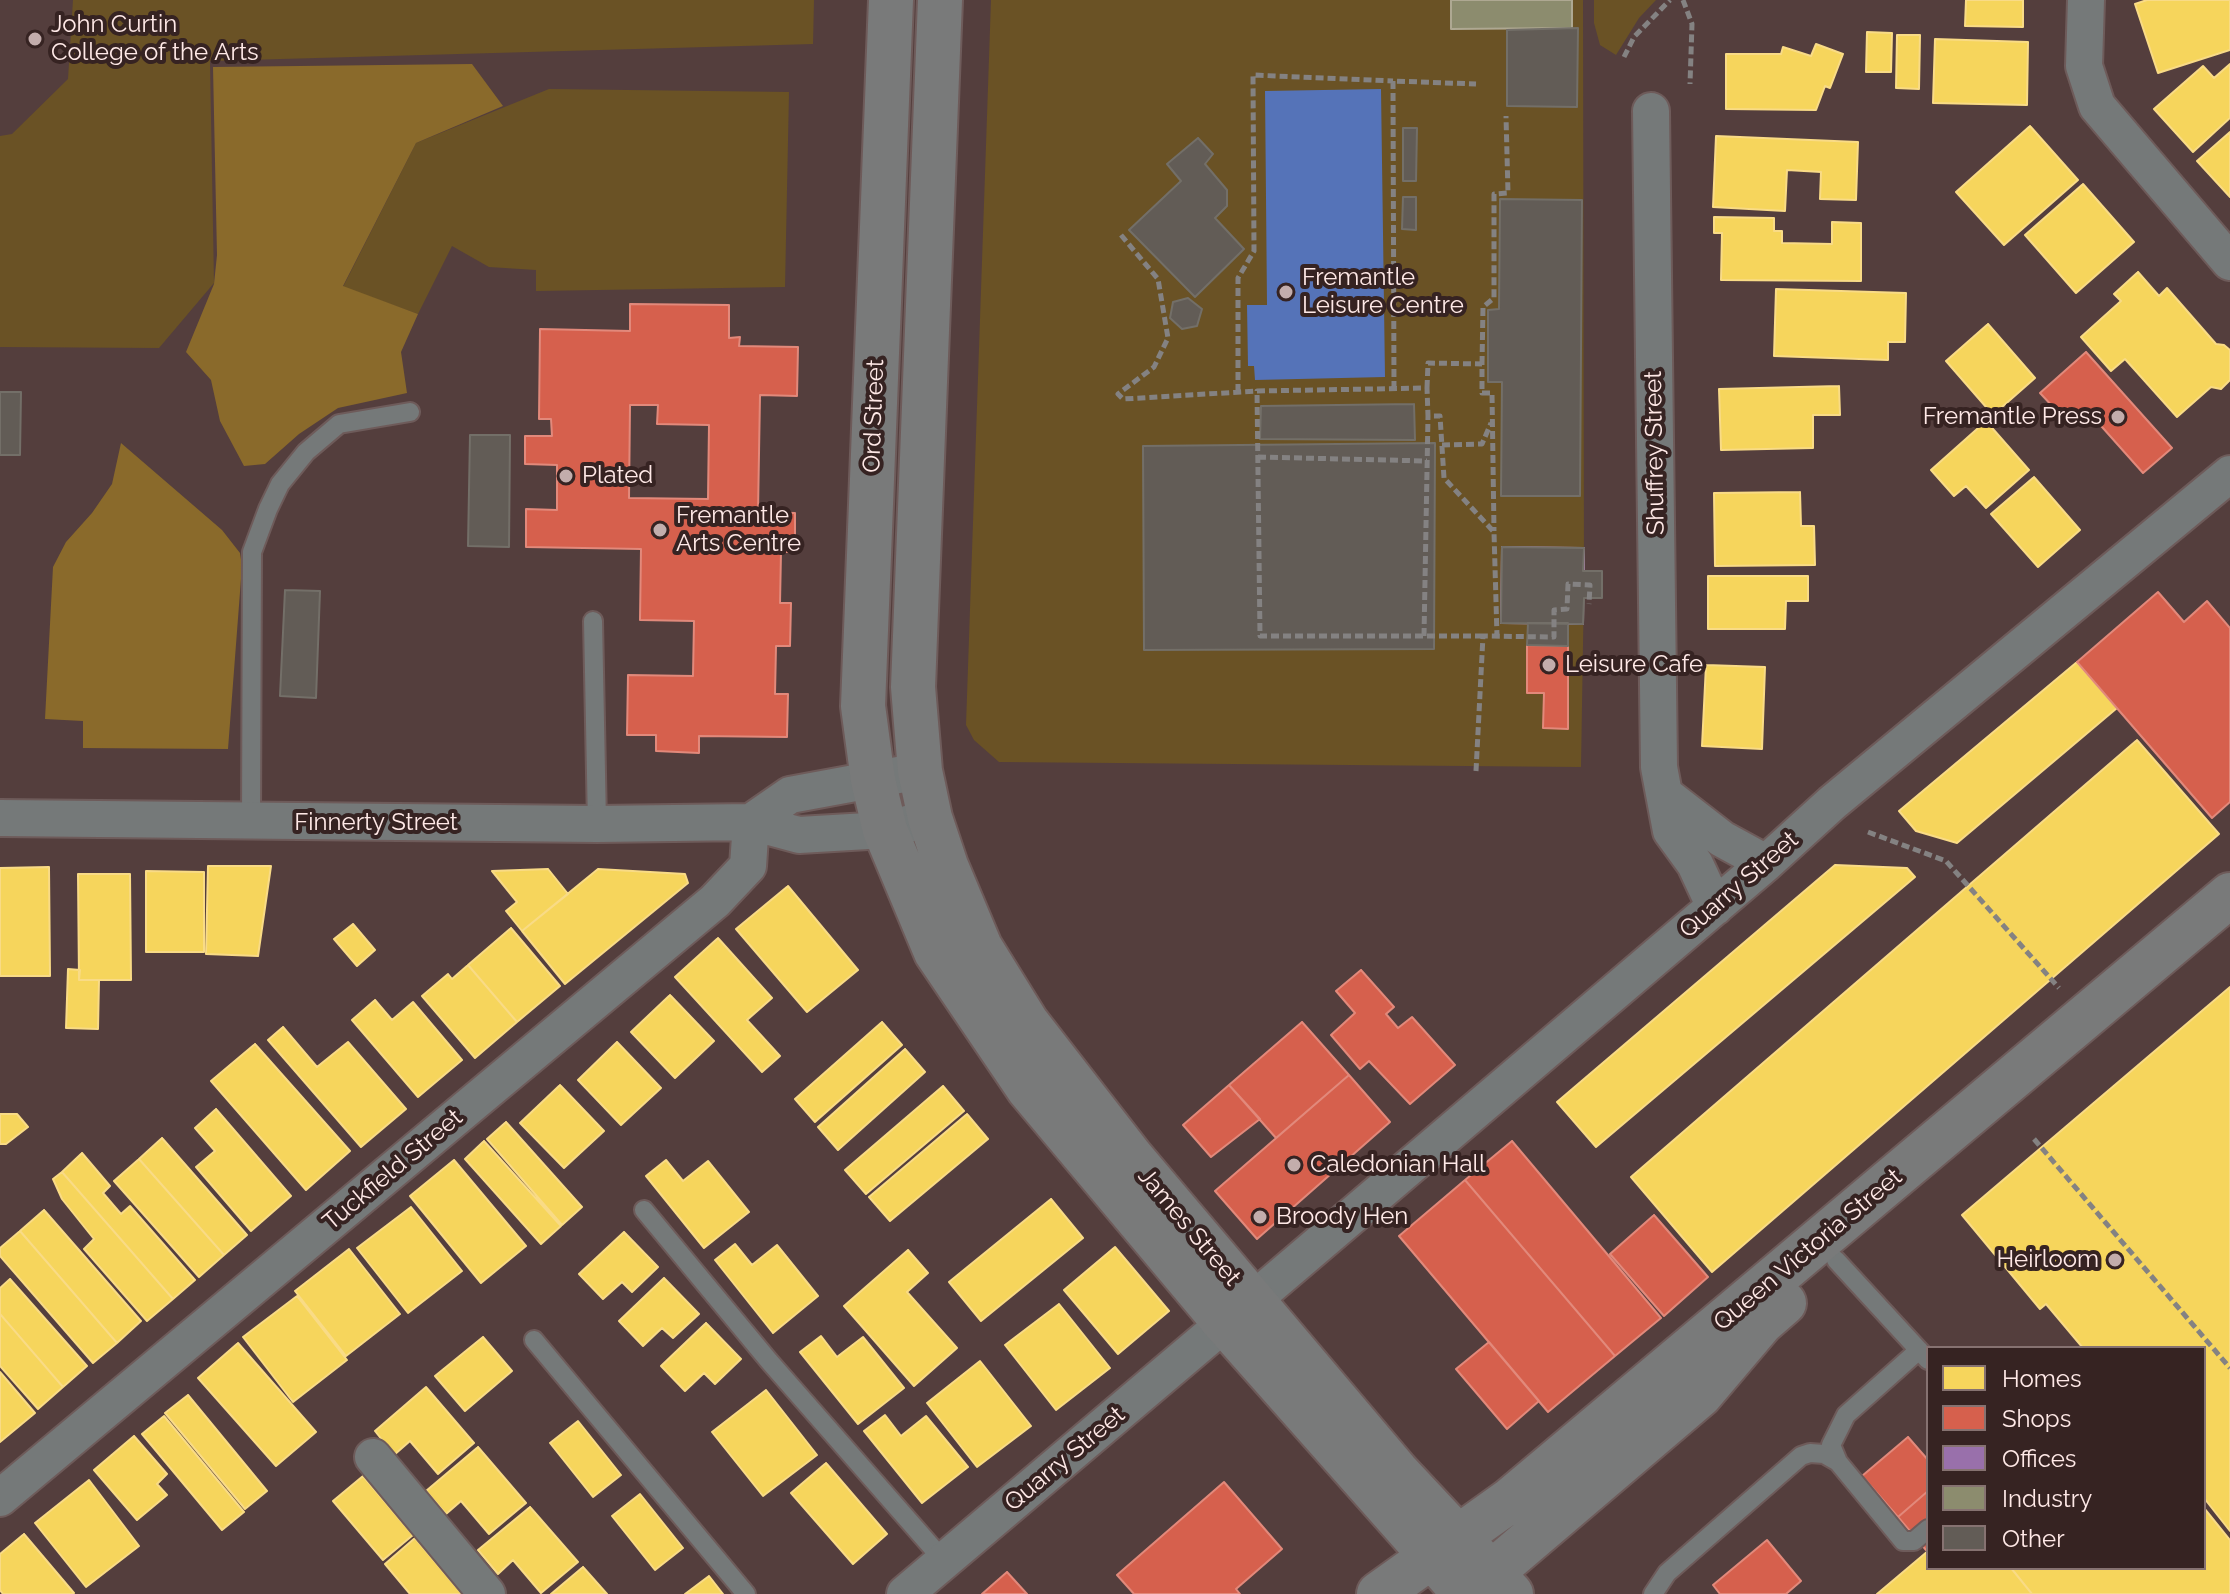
<!DOCTYPE html>
<style>
body{margin:0}
#map{position:relative;width:2230px;height:1594px;overflow:hidden;background:#543e3d;font-family:Raleway,sans-serif}
canvas{display:block}
.legend{position:absolute;left:1926px;top:1346px;width:280px;height:224px;box-sizing:border-box;background:#362322;border:2px solid #867271;margin:0;padding:10px 14px;list-style:none;font-size:24px;color:#ffe9e7}
.legend li{display:flex;align-items:center;gap:16px;height:40px}
.legend b{width:40px;border:2px solid #867271}
</style>
<div id="map">
<canvas width="2230" height="1594"></canvas>
<ul class="legend">
<li><b style="height:22px;background:#f6d55c"></b>Homes</li>
<li><b style="height:22px;background:#d6604d"></b>Shops</li>
<li><b style="height:22px;background:#9970ab"></b>Offices</li>
<li><b style="height:22px;background:#8c8c6e"></b>Industry</li>
<li><b style="height:22px;background:#625c56"></b>Other</li>
</ul>
</div>
<script>
const c = document.querySelector('canvas').getContext('2d');
c.lineJoin = 'round';
function fillPath(path, color) { c.fillStyle = color; c.fill(path, 'evenodd'); }
const poly = rows => new Path2D(rows.map(r => 'M' + r).join(''));
function strokePath(path, color, width, dash) { c.strokeStyle = color; c.lineWidth = width; c.lineCap = dash ? 'butt' : 'round'; c.setLineDash(dash || []); c.stroke(path); }
function label(font, color, halo, rows, align = 'center') {
  c.font = font + ' Raleway,sans-serif'; c.lineWidth = 8; c.setLineDash([]); c.textBaseline = 'middle'; c.strokeStyle = halo; c.fillStyle = color; for (const [text, x, y, turn = 0] of rows) {
    c.save(); c.translate(x, y); c.rotate((+turn || 0) * Math.PI / 180); c.textAlign = isNaN(turn) ? turn : align; if (halo) c.strokeText(text, 0, 0); c.fillText(text, 0, 0); c.restore();
  }
}
const green = poly([
 [73,0,814,0,813,44,210,61,214,283,159,348,0,347,0,136,12,134,68,79],
 [991,0,1583,0,1584,584,1581,767,999,762,974,740,966,725],
 [1594,0,1656,0,1639,18,1616,55,1600,45,1594,23],
 [549,89,789,92,785,287,536,291,536,270,489,267,452,246,418,314,343,287,416,143]
]);
const forest = poly([
 [472,64,503,106,416,143,343,286,418,314,401,352,407,393,338,408,299,434,265,464,244,466,220,421,211,380,186,352,214,284,217,255,213,67],
 [121,443,222,530,240,553,242,566,228,749,83,748,83,721,45,719,53,567,66,542,92,513,112,484]
]);
const water = poly([
 [1381,89,1385,377,1255,380,1254,366,1248,366,1247,305,1267,305,1265,91]
]);
const homes = poly([
 [1966,0,2023,0,2023,27,1965,26,1966,0],
 [2147,0,2230,0,2230,50,2158,73,2135,4,2147,0],
 [1867,32,1892,33,1891,72,1866,72,1867,32],
 [1897,35,1920,35,1919,89,1896,88,1897,35],
 [1935,39,2028,42,2027,105,1933,103,1935,39],
 [1816,44,1843,54,1830,88,1825,86,1816,110,1726,109,1726,54,1781,54,1783,47,1811,56,1816,44],
 [2230,64,2230,118,2193,152,2154,109,2203,66,2214,78,2230,64],
 [2030,126,2078,180,2004,245,1956,192,2030,126],
 [2230,132,2230,197,2197,161,2230,132],
 [1716,136,1858,142,1856,200,1820,199,1821,172,1787,170,1785,211,1713,207,1716,136],
 [2083,184,2134,242,2076,293,2025,235,2083,184],
 [1714,217,1774,218,1774,231,1782,231,1782,243,1832,244,1832,222,1861,223,1861,281,1721,280,1722,233,1714,233,1714,217],
 [2138,272,2159,296,2167,288,2216,344,2224,345,2230,350,2230,380,2221,389,2211,387,2177,417,2125,359,2111,371,2081,337,2121,301,2114,294,2138,272],
 [1776,289,1906,293,1905,342,1888,342,1888,360,1774,356,1776,289],
 [1988,324,2035,378,1993,415,1946,361,1988,324],
 [1839,386,1840,415,1813,415,1813,448,1721,450,1719,389,1839,386],
 [1986,421,2029,470,1986,508,1966,486,1954,496,1931,470,1986,421],
 [2034,477,2080,530,2038,567,1991,514,2034,477],
 [1800,492,1801,526,1814,526,1815,565,1715,566,1714,493,1800,492],
 [1708,576,1808,576,1808,601,1786,601,1785,629,1708,629,1708,576],
 [2077,662,2117,708,1957,843,1916,831,1899,811,2077,662],
 [1706,665,1765,667,1762,749,1702,746,1706,665],
 [2137,740,2219,834,1712,1272,1631,1177,2137,740],
 [1835,865,1907,868,1915,877,1596,1147,1557,1102,1835,865],
 [208,866,271,866,258,956,206,954,208,866],
 [49,867,50,976,0,976,0,868,49,867],
 [548,869,568,894,522,931,506,911,517,902,492,871,548,869],
 [598,869,685,874,688,883,565,984,522,931,598,869],
 [146,871,204,872,204,952,146,952,146,871],
 [78,874,130,874,131,980,79,980,78,874],
 [788,886,858,970,807,1012,736,929,788,886],
 [353,924,375,950,357,966,334,939,353,924],
 [511,928,560,986,517,1022,468,965,511,928],
 [718,938,772,998,747,1020,780,1056,762,1072,675,977,718,938],
 [468,965,517,1022,475,1058,422,996,448,974,452,979,468,965],
 [68,969,80,970,79,980,99,980,98,1029,66,1028,68,969],
 [2230,987,2230,1531,2204,1498,2204,1348,2083,1348,2046,1304,2040,1309,1962,1215,2230,987],
 [670,995,714,1041,675,1078,631,1032,670,995],
 [375,1000,392,1020,413,1002,462,1060,418,1097,352,1020,375,1000],
 [882,1022,902,1045,815,1122,795,1099,882,1022],
 [283,1027,317,1067,348,1042,406,1109,361,1147,268,1040,283,1027],
 [617,1042,661,1088,621,1125,578,1080,617,1042],
 [255,1044,350,1151,306,1190,211,1081,255,1044],
 [905,1049,925,1072,838,1150,818,1127,905,1049],
 [560,1085,604,1131,564,1168,520,1123,560,1085],
 [943,1086,964,1111,866,1194,845,1170,943,1086],
 [216,1109,291,1196,251,1231,196,1167,215,1151,195,1128,216,1109],
 [0,1114,17,1114,28,1127,6,1144,0,1144,0,1114],
 [967,1114,988,1139,890,1221,869,1197,967,1114],
 [506,1122,582,1207,562,1225,487,1139,506,1122],
 [162,1138,247,1235,224,1255,139,1159,162,1138],
 [484,1141,561,1226,541,1244,465,1159,484,1141],
 [82,1153,110,1186,103,1193,121,1214,130,1206,195,1280,173,1299,62,1172,82,1153],
 [139,1159,224,1255,199,1277,114,1181,139,1159],
 [454,1160,526,1246,481,1283,410,1196,454,1160],
 [666,1160,683,1181,708,1161,749,1212,704,1248,646,1176,666,1160],
 [62,1172,173,1299,147,1321,84,1249,94,1239,62,1199,53,1179,62,1172],
 [1051,1199,1083,1238,981,1321,949,1282,1051,1199],
 [411,1207,462,1271,408,1313,357,1248,411,1207],
 [44,1210,141,1321,117,1343,20,1231,44,1210],
 [20,1231,117,1343,93,1363,0,1256,0,1248,20,1231],
 [624,1232,658,1267,632,1292,622,1282,603,1299,579,1274,624,1232],
 [735,1244,752,1265,777,1245,818,1296,773,1333,715,1260,735,1244],
 [1115,1247,1169,1311,1118,1354,1064,1290,1115,1247],
 [349,1249,400,1314,346,1356,295,1291,349,1249],
 [908,1250,928,1273,907,1292,957,1348,914,1386,844,1306,908,1250],
 [664,1278,699,1314,673,1338,662,1328,643,1346,619,1321,664,1278],
 [10,1279,87,1366,63,1387,0,1314,0,1288,10,1279],
 [297,1296,347,1360,293,1402,243,1337,297,1296],
 [1059,1304,1110,1368,1056,1410,1005,1345,1059,1304],
 [0,1314,63,1387,38,1409,0,1366,0,1314],
 [706,1323,741,1359,715,1384,704,1373,685,1391,661,1366,706,1323],
 [821,1336,837,1357,863,1337,904,1388,858,1424,800,1352,821,1336],
 [483,1337,512,1371,465,1411,435,1376,483,1337],
 [238,1343,316,1432,276,1466,198,1378,238,1343],
 [980,1361,1031,1426,977,1467,927,1403,980,1361],
 [0,1372,35,1413,0,1442,0,1372],
 [426,1387,474,1443,438,1474,410,1441,394,1455,375,1431,426,1387],
 [766,1390,817,1455,763,1496,712,1432,766,1390],
 [188,1395,267,1491,245,1509,165,1413,188,1395],
 [885,1415,901,1436,926,1416,968,1467,922,1503,864,1431,885,1415],
 [164,1416,244,1512,222,1530,142,1434,164,1416],
 [578,1421,621,1475,593,1497,550,1443,578,1421],
 [134,1436,167,1474,157,1484,167,1495,137,1520,94,1470,134,1436],
 [478,1447,526,1503,489,1534,461,1501,446,1514,426,1491,478,1447],
 [826,1463,887,1534,853,1564,791,1493,826,1463],
 [363,1476,413,1535,383,1560,333,1501,363,1476],
 [89,1480,139,1546,86,1587,35,1523,89,1480],
 [640,1494,683,1548,655,1570,612,1516,640,1494],
 [530,1507,578,1562,541,1593,513,1560,498,1574,478,1550,530,1507],
 [2204,1508,2230,1540,2230,1594,2032,1594,2011,1568,2204,1568,2204,1508],
 [24,1534,74,1593,73,1594,3,1594,0,1590,0,1554,24,1534],
 [415,1538,462,1594,410,1594,385,1564,415,1538],
 [1928,1551,1928,1568,2011,1568,2032,1594,1877,1594,1928,1551],
 [583,1567,607,1594,551,1594,583,1567],
 [709,1576,723,1594,685,1594,709,1576]
]);
const shops = poly([
 [630,304,729,305,729,338,740,337,739,346,798,347,797,396,760,395,758,512,795,513,795,552,781,552,780,603,791,603,790,646,776,646,775,694,788,694,787,737,699,736,699,753,656,751,656,735,627,735,628,675,693,676,694,621,640,620,641,549,526,547,526,509,557,510,557,465,525,464,525,436,552,436,551,419,539,419,540,329,630,331,630,304],
 [630,405,658,405,657,424,709,425,708,499,629,498,630,405],
 [2086,352,2172,448,2143,473,2086,409,2069,424,2040,393,2086,352],
 [2158,592,2184,622,2207,601,2230,628,2230,802,2212,818,2077,662,2158,592],
 [1527,645,1568,646,1568,729,1543,728,1544,693,1527,693,1527,645],
 [1361,970,1394,1007,1386,1014,1398,1028,1412,1017,1455,1065,1410,1104,1369,1061,1360,1069,1331,1035,1355,1013,1336,991,1361,970],
 [1302,1022,1349,1075,1276,1138,1229,1085,1302,1022],
 [1349,1075,1390,1122,1257,1239,1215,1191,1349,1075],
 [1229,1085,1260,1119,1211,1157,1183,1125,1229,1085],
 [1512,1141,1661,1318,1615,1356,1465,1180,1512,1141],
 [1465,1180,1615,1356,1548,1412,1399,1236,1465,1180],
 [1654,1215,1708,1277,1664,1316,1610,1254,1654,1215],
 [1489,1342,1539,1401,1507,1429,1456,1369,1489,1342],
 [1908,1437,1928,1460,1928,1491,1898,1517,1862,1476,1908,1437],
 [1224,1482,1282,1549,1236,1589,1240,1594,1134,1594,1117,1575,1224,1482],
 [1928,1491,1928,1548,1926,1550,1898,1517,1928,1491],
 [1767,1540,1801,1581,1786,1594,1720,1594,1713,1585,1767,1540],
 [1007,1572,1027,1594,982,1594,1007,1572]
]);
const offices = poly([
 [1502,547,1584,548,1583,624,1501,623,1502,547]
]);
const industry = poly([
 [1451,0,1572,0,1572,28,1451,29,1451,0]
]);
const building = poly([
 [1578,28,1577,107,1507,106,1507,30,1578,28],
 [1403,128,1417,128,1416,181,1403,181,1403,128],
 [1198,138,1213,154,1205,164,1227,190,1227,206,1215,218,1244,249,1195,297,1129,230,1181,181,1167,164,1198,138],
 [1403,197,1416,197,1416,230,1402,229,1403,197],
 [1500,199,1582,200,1580,496,1501,496,1502,382,1488,382,1488,310,1499,309,1500,199],
 [1188,298,1202,309,1197,326,1182,329,1170,318,1173,302,1188,298],
 [0,392,21,392,20,455,0,455,0,392],
 [1414,404,1415,440,1260,439,1261,406,1414,404],
 [470,435,510,435,509,547,468,546,470,435],
 [1435,443,1434,649,1144,650,1143,446,1435,443],
 [1502,547,1584,548,1583,571,1602,571,1602,598,1584,598,1583,624,1501,623,1502,547],
 [285,590,320,591,316,698,280,696,285,590],
 [1528,623,1568,623,1568,646,1527,645,1528,623]
]);
const path = poly([
 [1683,0,1692,24,1690,84],
 [1624,57,1634,37,1670,0],
 [1121,235,1158,279,1168,338,1154,367,1118,394,1123,399,1257,391],
 [1482,364,1483,307,1494,298,1494,194,1508,193,1506,116],
 [1427,388,1428,363,1482,364,1482,393,1492,393,1494,531],
 [1394,389,1393,81,1476,84],
 [1238,392,1238,278,1254,251,1253,75,1393,81],
 [1442,445,1482,444,1491,423],
 [1258,457,1427,461],
 [1424,636,1428,416],
 [1483,636,1260,636,1257,391,1427,388,1428,416,1440,416,1444,478,1494,532,1497,636],
 [1476,771,1483,636,1554,637,1554,610,1567,609,1568,584,1590,585,1589,604],
 [1868,832,1946,861,2059,988],
 [2034,1139,2230,1368]
]);
const lane = poly([
 [593,621,597,824],
 [251,822,252,552,268,509,280,484,306,452,339,424,410,412],
 [644,1210,769,1361,944,1561],
 [1836,1260,1928,1360],
 [534,1340,746,1594],
 [1838,1462,1831,1445,1846,1415,1919,1350],
 [1653,1594,1667,1573,1801,1456,1810,1453,1824,1454,1838,1462,1903,1541,1914,1541,1928,1529]
]);
const street = poly([
 [2086,0,2084,66,2097,106,2230,262],
 [1651,111,1659,767,1671,831,1695,864,1715,907],
 [1664,794,1722,839,1766,863],
 [0,818,597,824,751,822,799,835,885,830,930,818],
 [751,822,790,795,920,771],
 [1252,1301,1766,863,1832,803,2230,474],
 [373,1457,487,1594],
 [0,1498,715,901,748,866,751,822],
 [905,1594,1225,1323]
]);
const secondary = poly([
 [891,0,863,706,873,780,885,830,936,952,1028,1088,1225,1323,1465,1594],
 [940,0,913,687,920,771,930,818,946,866,980,947,1027,1023,1131,1157,1397,1472,1511,1594],
 [1470,1591,1700,1395,1761,1323,1784,1303],
 [1379,1594,1509,1501,2230,895]
]);
const markers = [
 [35,39,8,"#c3adac"],
 [1286,292,8,"#c3adac"],
 [2118,417,8,"#c3adac"],
 [566,476,8,"#c3adac"],
 [660,530,8,"#c3adac"],
 [1549,665,8,"#c3adac"],
 [1294,1165,8,"#c3adac"],
 [1260,1217,8,"#c3adac"],
 [2115,1260,8,"#c3adac"]
];
const poiNames = [
 ["John Curtin",51,25],
 ["College of the Arts",51,53],
 ["Fremantle",1302,278],
 ["Leisure Centre",1302,306],
 ["Fremantle Press",2102,417,"right"],
 ["Plated",582,476],
 ["Fremantle",676,516],
 ["Arts Centre",676,544],
 ["Leisure Cafe",1565,665],
 ["Caledonian Hall",1310,1165],
 ["Broody Hen",1276,1217],
 ["Heirloom",2099,1260,"right"]
];
const streetNames = [
 ["Ord Street",874,416,-88],
 ["Shuffrey Street",1655,453,-91],
 ["Finnerty Street",376,823],
 ["Quarry Street",1739,885,-41],
 ["Tuckfield Street",393,1170,-40],
 ["James Street",1189,1227,50],
 ["Queen Victoria Street",1808,1250,-40],
 ["Quarry Street",1065,1459,-40]
];
fillPath(green, '#6a5225');
fillPath(forest, '#8a6a2b');
fillPath(water, '#5573b8');
fillPath(homes, '#f6d55c');
strokePath(homes, '#f9db86', 2);
fillPath(shops, '#d6604d');
strokePath(shops, '#e2897b', 2);
fillPath(offices, '#9970ab');
strokePath(offices, '#b894bd', 2);
fillPath(industry, '#8c8c6e');
strokePath(industry, '#aea892', 2);
fillPath(building, '#625c56');
strokePath(building, '#736f68', 2);
strokePath(lane, '#6e5b5a', 22);
strokePath(street, '#6e5b5a', 40);
strokePath(secondary, '#6e5b5a', 48);
strokePath(path, '#848282', 5, [8, 4]);
strokePath(lane, '#757979', 18);
strokePath(street, '#757979', 36);
strokePath(secondary, '#797a7a', 44);
for (const [x, y, r, color] of markers) { const dot = new Path2D(); dot.arc(x, y, r, 0, 2 * Math.PI); c.fillStyle = color; c.fill(dot); strokePath(dot, '#362322', 3); }
label('24px', '#ffe9e7', '#362322', poiNames, 'left');
label('24px', '#ffe9e7', '#362322', streetNames);
</script>
